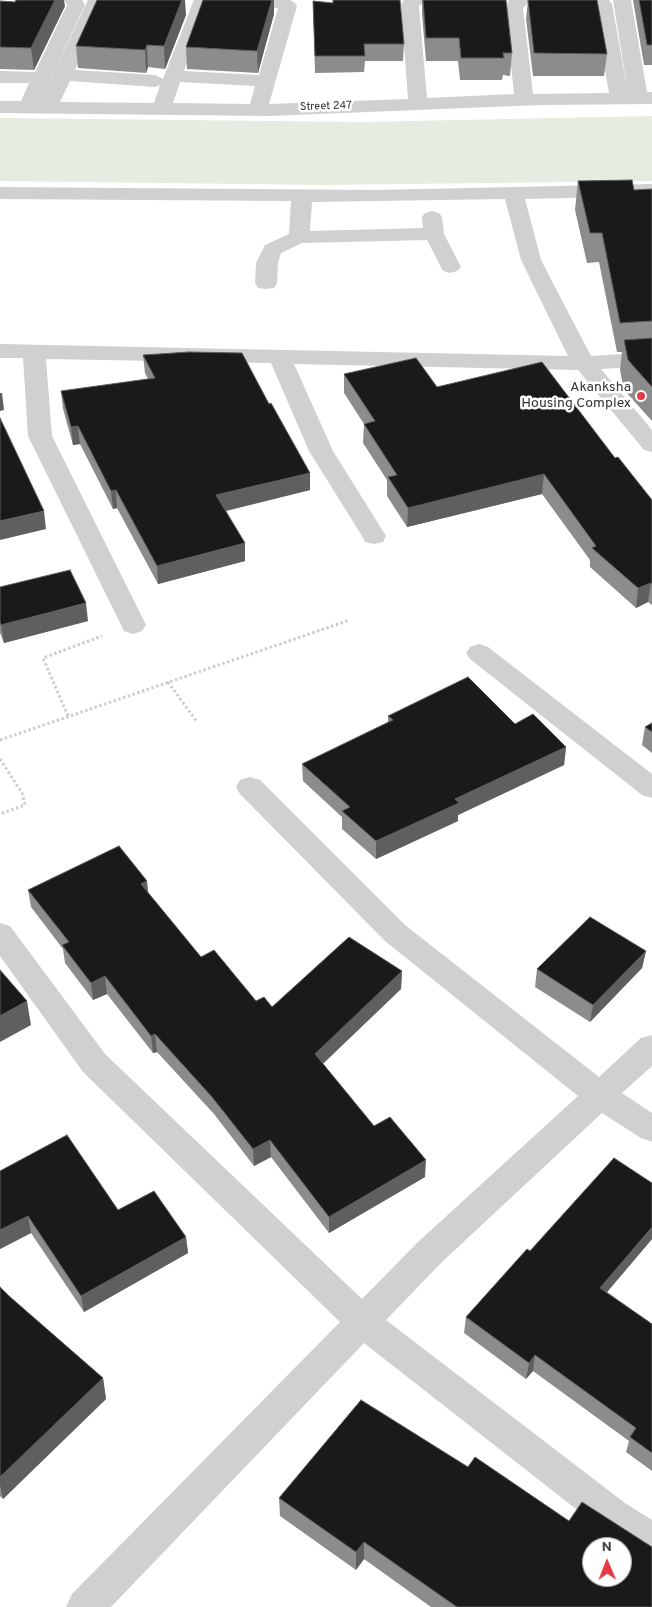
<!DOCTYPE html>
<style>
body{margin:0}
#map{position:relative;width:652px;height:1607px;overflow:hidden;background:#fff;font-family:Overpass,sans-serif}
canvas{display:block}
.north{position:absolute;left:582px;top:1537px;width:50px;height:50px;box-sizing:border-box;background:#fff;border:1px solid #adadad;border-radius:50%;rotate:359deg;font-size:14px;font-weight:700;line-height:20px;text-align:center;color:#333}
.north::after{content:'';display:block;margin:auto;width:18px;height:22px;background:#e63946;clip-path:polygon(50% 0,100% 100%,50% 72%,0 100%)}
</style>
<div id="map">
<canvas width="652" height="1607"></canvas>
<div class="north">N</div>
</div>
<script>
const c = document.querySelector('canvas').getContext('2d');
c.lineJoin = 'round';
function fillPath(path, color) { c.fillStyle = color; c.fill(path, 'evenodd'); }
const poly = rows => new Path2D(rows.map(r => 'M' + r).join(''));
function strokePath(path, color, width, dash) { c.strokeStyle = color; c.lineWidth = width; c.lineCap = dash ? 'butt' : 'round'; c.setLineDash(dash || []); c.stroke(path); }
function label(font, color, halo, rows, align = 'center') {
  c.font = font + ' Overpass,sans-serif'; c.lineWidth = 5; c.setLineDash([]); c.textBaseline = 'middle'; c.strokeStyle = halo; c.fillStyle = color; for (const [text, x, y, turn = 0] of rows) {
    c.save(); c.translate(x, y); c.rotate((+turn || 0) * Math.PI / 180); c.textAlign = isNaN(turn) ? turn : align; if (halo) c.strokeText(text, 0, 0); c.fillText(text, 0, 0); c.restore();
  }
}
const green = poly([
 [652,116,652,181,323,185,0,181,0,118,363,122]
]);
const path = poly([
 [168,682,197,722],
 [68,716,43,658,102,636],
 [0,740,350,620],
 [0,759,22,793,25,805,0,814]
]);
const minor = poly([
 [64,0,82,0,85,5,40,102,88,0,106,0,75,70,155,75,163,79,194,0,221,0,218,4,208,7,184,71,259,75,278,8,240,5,234,4,231,0,290,0,294,2,297,6,269,104,408,99,401,4,404,0,426,0,419,6,427,98,514,94,505,8,509,0,531,0,523,8,533,94,609,93,594,6,588,0,609,0,612,4,628,93,613,0,631,0,647,92,652,92,652,104,540,105,269,116,0,113,0,101,21,101,29,83,0,83,0,71,35,72,67,5,64,0],
 [70,81,155,87,160,85,154,103,60,102,70,81],
 [180,82,255,86,250,104,173,103,180,82],
 [652,184,652,196,525,199,541,260,591,356,652,352,652,366,601,369,652,430,652,452,644,450,578,370,294,364,333,451,386,536,383,542,374,544,365,542,362,536,309,451,271,363,46,359,52,436,146,625,142,631,133,634,124,631,28,436,23,358,0,358,0,344,568,356,521,260,505,199,312,202,310,231,423,228,422,217,425,213,432,211,439,213,442,217,444,234,461,267,457,271,450,273,443,271,427,240,302,243,281,253,278,263,277,283,274,288,266,289,258,288,255,283,256,263,265,245,289,234,291,201,0,199,0,187,376,190,652,184],
 [479,644,488,647,652,774,652,798,642,795,470,659,466,653,470,647,479,644],
 [250,777,260,780,405,925,599,1077,641,1038,652,1035,652,1066,622,1093,652,1113,652,1142,641,1138,602,1113,442,1262,386,1320,625,1503,652,1520,652,1558,639,1552,599,1527,364,1343,111,1607,66,1607,72,1594,340,1322,83,1072,0,956,0,923,10,926,105,1054,362,1299,418,1242,578,1096,385,941,240,794,236,787,240,780,250,777]
]);
const wall = poly([
 [422,0,506,0,512,53,510,76,503,75,502,80,460,80,458,61,426,61,422,15],
 [528,0,597,0,607,54,604,76,533,76,526,19],
 [633,0,652,0,652,65,644,65],
 [0,1,65,6,34,70,0,69],
 [313,1,404,44,403,61,365,61,364,72,315,73],
 [274,14,258,73,187,69,186,47],
 [186,15,165,69,148,67,146,73,78,68,76,46],
 [578,181,634,190,652,189,652,421,624,390,620,370,622,352,617,352,599,262,587,263,575,210],
 [143,355,269,404,310,473,310,490,226,511,245,561,158,584,117,508,113,509,80,444,73,445,63,409,61,391,148,379,145,373],
 [344,374,437,387,615,458,652,500,652,605,648,602,636,608,590,567,590,560,542,494,407,527,387,496,387,480,363,443,364,424,344,393],
 [0,587,88,621,4,643,0,633],
 [388,716,515,724,566,747,564,765,458,815,458,821,376,859,342,829,342,817,303,781,302,764,388,722],
 [652,723,652,753,642,745,645,727],
 [28,890,148,893,201,957,256,1001,272,1007,402,971,401,989,323,1064,374,1126,425,1177,329,1233,271,1157,254,1166,214,1114,157,1052,153,1053,107,994,93,1000,65,963,63,949,31,907],
 [646,951,642,968,590,1022,535,987,537,969],
 [0,1171,118,1210,186,1237,188,1253,84,1312,31,1233,0,1249],
 [652,1183,652,1239,607,1292,652,1324,652,1471,626,1452,629,1441,533,1371,526,1379,464,1333,466,1317,530,1251],
 [0,1287,9,1296,103,1378,106,1399,3,1499,0,1496],
 [279,1498,652,1607,431,1607,364,1559,356,1570,280,1516]
]);
const shadedWall = poly([
 [55,0,64,0,65,6,34,70,31,48],
 [182,0,185,0,186,15,165,69,164,46],
 [272,0,274,0,274,14,258,73,257,51],
 [147,45,148,67,146,73,145,50],
 [0,393,2,393,4,410,0,411],
 [78,426,80,444,73,445,71,427],
 [310,473,310,490,217,513,216,495],
 [544,474,542,494,407,527,408,508],
 [116,490,117,508,113,509,111,491],
 [44,511,46,529,0,540,0,521],
 [245,543,245,561,158,584,157,566],
 [651,583,648,602,636,608,638,588],
 [86,603,88,621,4,643,1,625],
 [566,747,564,765,458,815,458,821,376,859,376,841,455,799],
 [147,881,149,899,141,884],
 [646,951,642,968,590,1022,593,1005],
 [402,971,401,989,315,1071,315,1054],
 [105,976,107,994,93,1000,91,983],
 [27,1001,31,1025,0,1042,0,1016],
 [155,1034,157,1052,153,1053,151,1036],
 [270,1140,271,1157,254,1166,253,1149],
 [426,1160,425,1177,329,1233,329,1217],
 [28,1216,31,1233,0,1249,0,1230],
 [652,1227,652,1239,597,1304,600,1288],
 [186,1237,188,1253,84,1312,81,1296],
 [535,1355,533,1371,526,1379,529,1363],
 [103,1378,106,1399,3,1499,0,1485,0,1477],
 [364,1542,364,1559,356,1570,356,1552]
]);
const building = poly([
 [16,0,55,0,31,48,0,47,0,1,15,2,16,0],
 [97,0,182,0,164,46,147,45,145,50,76,46,97,0],
 [203,0,272,0,257,51,186,47,203,0],
 [333,0,400,0,404,44,364,44,365,56,315,56,313,1,333,3,333,0],
 [423,0,506,0,512,53,503,53,504,58,461,58,459,38,426,38,423,0],
 [528,0,597,0,607,54,534,53,528,0],
 [639,0,652,0,652,45,647,45,639,0],
 [632,180,634,190,652,189,652,321,620,323,602,233,590,233,578,181,632,180],
 [652,338,652,387,628,360,624,340,652,338],
 [189,352,242,353,269,404,271,403,310,473,216,495,245,543,157,566,116,490,111,491,78,426,71,427,61,391,155,378,143,355,189,352],
 [416,358,437,387,542,362,615,458,618,457,652,500,652,584,651,583,638,588,592,548,596,546,544,474,408,508,388,477,397,475,364,424,375,421,344,374,416,358],
 [0,418,44,511,0,521,0,418],
 [70,570,86,603,1,625,0,622,0,587,70,570],
 [468,677,515,724,533,714,566,747,455,799,459,803,376,841,342,811,350,807,302,764,393,720,388,716,468,677],
 [652,723,652,732,645,727,652,723],
 [119,846,147,881,141,884,201,957,214,950,256,1001,264,997,272,1007,349,937,402,971,315,1054,374,1126,390,1117,426,1160,329,1217,270,1140,253,1149,212,1097,155,1034,151,1036,105,976,91,983,62,945,69,942,28,890,119,846],
 [590,917,646,951,593,1005,537,969,590,917],
 [0,970,27,1001,0,1016,0,970],
 [67,1135,118,1210,154,1191,186,1237,81,1296,28,1216,0,1230,0,1171,67,1135],
 [614,1158,652,1183,652,1227,600,1288,652,1324,652,1453,630,1437,636,1428,535,1355,529,1363,466,1317,527,1249,530,1251,614,1158],
 [0,1287,9,1296,103,1378,0,1477,0,1287],
 [361,1400,468,1467,475,1457,569,1521,582,1502,652,1547,652,1607,457,1607,364,1542,356,1552,279,1498,361,1400],
 [592,1547,622,1547,622,1577,592,1577,592,1547]
]);
const markers = [
 [641,396,5,"#e63946"]
];
const farStreetnames = [
 ["Street 247",326,107,-2]
];
const poiNames = [
 ["Akanksha",631,388],
 ["Housing Complex",631,404]
];
fillPath(green, '#e6ecdf');
strokePath(path, '#cdcdcd', 3, [2.5, 2.5]);
fillPath(minor, '#d0d0d0');
fillPath(wall, '#8c8c8c');
fillPath(shadedWall, '#5f5f5f');
fillPath(building, '#1a1a1a');
strokePath(building, '#5f5f5f', 1);
for (const [x, y, r, color] of markers) { const dot = new Path2D(); dot.arc(x, y, r, 0, 2 * Math.PI); c.fillStyle = color; c.fill(dot); strokePath(dot, '#fff', 2); }
label('11px', '#333', '#fff', farStreetnames);
label('14px', '#333', '#fff', poiNames, 'right');
</script>
